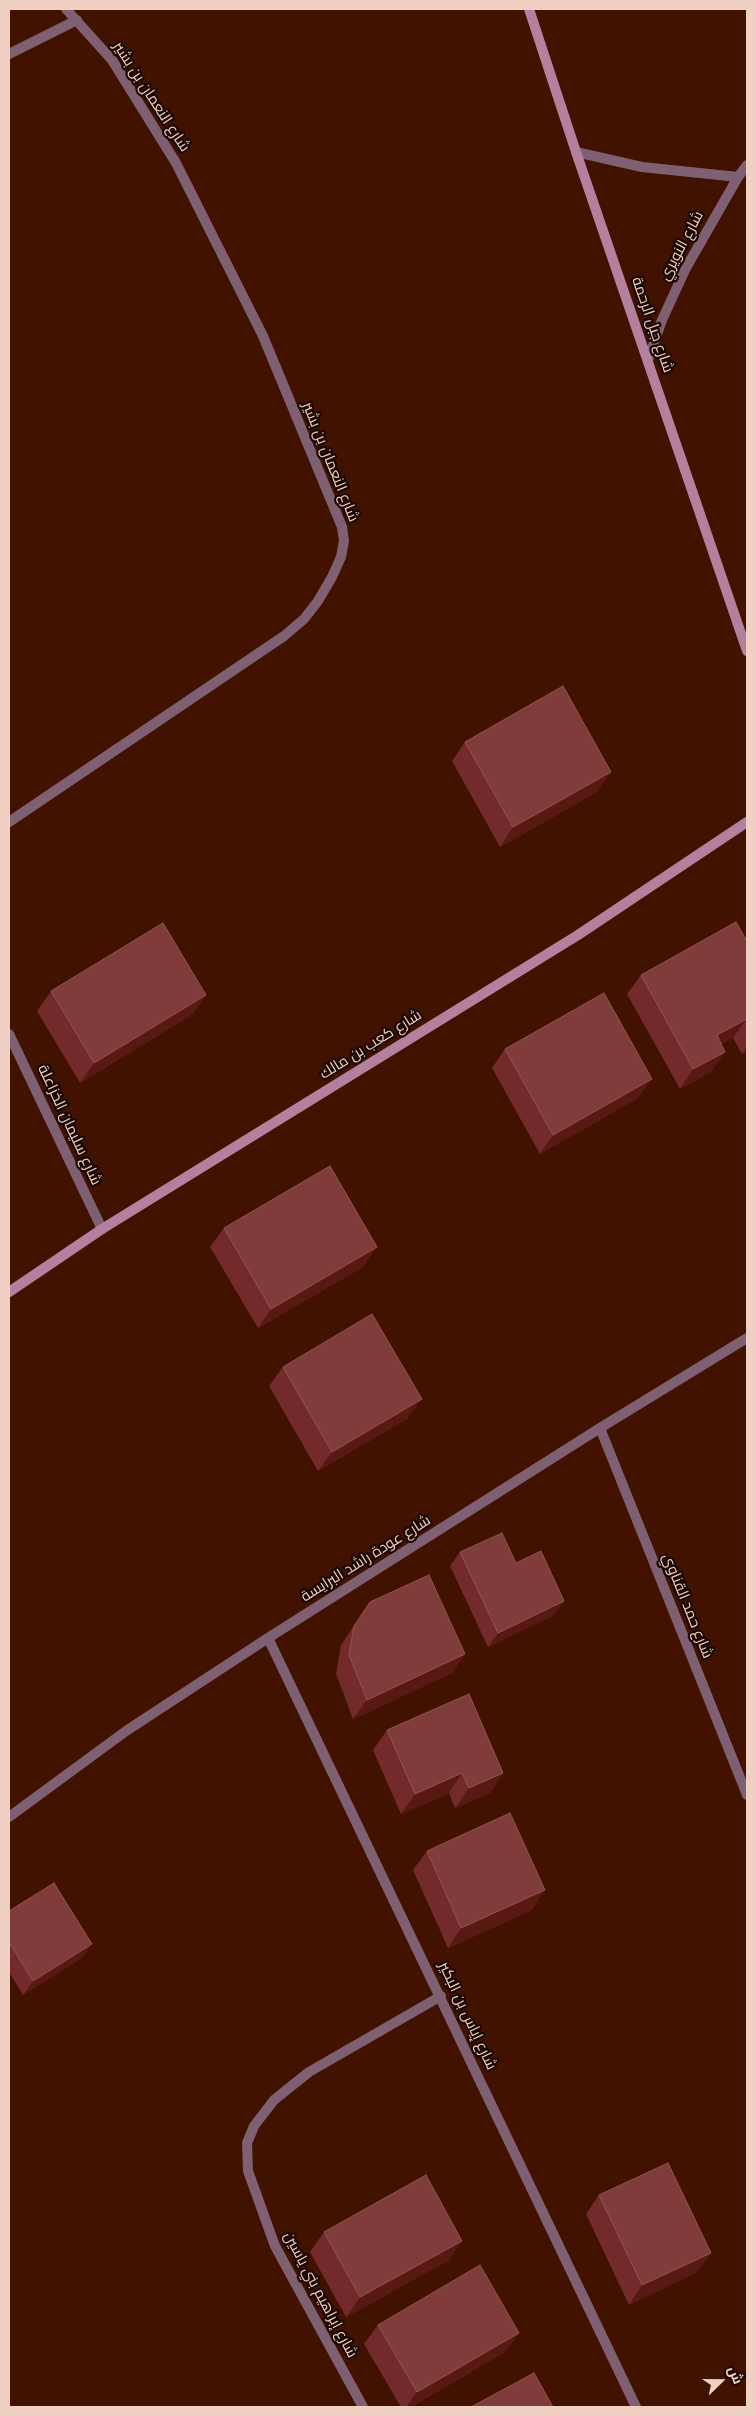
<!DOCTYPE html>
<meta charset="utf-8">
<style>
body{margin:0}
#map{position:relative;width:756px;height:2416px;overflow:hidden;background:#421200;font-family:"Varela Round",Cairo,sans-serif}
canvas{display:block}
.frame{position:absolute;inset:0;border:10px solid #f0d0c2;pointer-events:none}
.north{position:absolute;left:696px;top:2356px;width:50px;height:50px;-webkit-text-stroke:4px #1b0701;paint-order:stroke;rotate:68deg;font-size:14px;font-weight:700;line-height:20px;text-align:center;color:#f0d0c2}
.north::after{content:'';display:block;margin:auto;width:18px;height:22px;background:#f0d0c2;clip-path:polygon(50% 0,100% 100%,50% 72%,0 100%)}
</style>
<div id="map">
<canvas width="756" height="2416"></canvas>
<div class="frame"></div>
<div class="north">ش</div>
</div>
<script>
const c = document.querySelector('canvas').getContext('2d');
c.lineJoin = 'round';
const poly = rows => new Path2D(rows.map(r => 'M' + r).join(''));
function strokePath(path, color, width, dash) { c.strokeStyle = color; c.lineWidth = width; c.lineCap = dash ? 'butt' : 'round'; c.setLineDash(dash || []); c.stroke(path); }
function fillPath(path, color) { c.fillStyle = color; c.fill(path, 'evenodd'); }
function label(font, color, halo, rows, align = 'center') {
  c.font = font + ' "Varela Round",Cairo,sans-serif'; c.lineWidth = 4.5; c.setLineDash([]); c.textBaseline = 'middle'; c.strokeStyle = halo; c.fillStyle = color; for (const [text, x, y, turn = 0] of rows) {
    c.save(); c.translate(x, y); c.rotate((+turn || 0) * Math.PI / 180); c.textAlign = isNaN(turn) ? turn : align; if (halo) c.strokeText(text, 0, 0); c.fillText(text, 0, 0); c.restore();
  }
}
const street = poly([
 [9,54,77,20],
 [576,152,642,167,738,177],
 [648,360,662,320,686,268,738,177,747,165],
 [9,822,284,636,304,619,318,601,332,577,341,557,344,541,342,527,263,336,176,163,112,60,66,9],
 [9,1034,102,1229],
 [600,1428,747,1795],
 [268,1638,636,2407],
 [9,1817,126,1731,268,1638,600,1428,747,1338],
 [363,2407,275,2246,248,2171,247,2143,254,2126,274,2100,309,2072,441,1996]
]);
const secondary = poly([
 [529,9,576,152,747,651],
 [9,1292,102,1229,578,935,747,822]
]);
const wall = poly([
 [465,742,597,792,500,847,452,761],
 [747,941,747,1051,742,1054,733,1038,722,1044,712,1071,680,1089,627,994,641,975],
 [51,991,193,1014,80,1083,37,1011],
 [505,1049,638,1098,540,1154,492,1068],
 [224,1228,363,1267,258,1328,210,1247],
 [283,1367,408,1418,318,1471,269,1386],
 [460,1552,516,1563,564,1601,554,1615,488,1647,450,1566],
 [370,1602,465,1654,452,1673,353,1719,336,1674,341,1645],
 [387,1730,503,1773,490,1793,455,1808,449,1793,401,1814,373,1750],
 [427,1851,532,1910,448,1948,413,1870],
 [9,1911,82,1958,23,1995,9,1972],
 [599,2195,711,2253,697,2272,629,2305,586,2214],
 [324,2232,449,2260,346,2317,310,2252],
 [378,2325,519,2333,505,2352,411,2407,401,2407,364,2344]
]);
const shadedWall = poly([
 [611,772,597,792,500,847,513,827],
 [206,995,193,1014,80,1083,94,1063],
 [747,1019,733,1038,703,1054,717,1035],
 [747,1046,747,1051,742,1054],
 [725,1052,712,1071,680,1089,693,1069],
 [652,1079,638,1098,540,1154,553,1135],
 [377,1247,363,1267,258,1328,271,1309],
 [422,1399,408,1418,318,1471,332,1452],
 [564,1601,554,1615,488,1647,498,1633],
 [465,1654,452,1673,353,1719,367,1700],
 [462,1773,449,1793,401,1814,415,1794],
 [503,1773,490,1793,455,1808,469,1788],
 [545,1890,532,1910,448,1948,461,1928],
 [92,1944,82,1958,23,1995,33,1981],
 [462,2241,449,2260,346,2317,360,2297],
 [711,2253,697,2272,629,2305,642,2285],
 [519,2333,505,2352,411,2407,406,2407,417,2392]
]);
const building = poly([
 [563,686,611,772,513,827,465,742,563,686],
 [736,922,747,941,747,1020,747,1019,717,1035,725,1052,693,1069,641,975,736,922],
 [163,923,206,995,94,1063,51,991,163,923],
 [604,993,652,1079,553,1135,505,1049,604,993],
 [330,1166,377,1247,271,1309,224,1228,330,1166],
 [372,1314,422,1399,332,1452,283,1367,372,1314],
 [502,1533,516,1563,541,1551,564,1601,498,1633,460,1552,502,1533],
 [429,1575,465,1654,367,1700,349,1655,354,1626,370,1602,429,1575],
 [469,1694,503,1773,469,1788,462,1773,415,1794,387,1730,469,1694],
 [510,1813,545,1890,461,1928,427,1851,510,1813],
 [54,1883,92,1944,33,1981,9,1942,9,1911,54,1883],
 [668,2163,711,2253,642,2285,599,2195,668,2163],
 [426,2175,462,2241,360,2297,324,2232,426,2175],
 [480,2265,519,2333,417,2392,378,2325,480,2265],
 [534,2373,553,2407,471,2407,534,2373]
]);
const streetNames = [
 ["شارع النعمان بن بشير",151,97,57],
 ["شارع النويري",682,246,-62],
 ["شارع جبل الرحمة",652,325,71],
 ["شارع النعمان بن بشير",330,462,68],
 ["شارع كعب بن مالك",371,1045,-32],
 ["شارع سليمان الخزاعلة",69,1125,65],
 ["شارع عودة راشد البرايسة",366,1559,-32],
 ["شارع حمد القناوي",687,1606,68],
 ["شارع إياس بن البكير",467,2016,65],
 ["شارع إبراهيم بني ياسين",320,2295,62]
];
strokePath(street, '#7f6072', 10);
strokePath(secondary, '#b3819e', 10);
fillPath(wall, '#722a2a');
fillPath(shadedWall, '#591913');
fillPath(building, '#803c3b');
strokePath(building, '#925350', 1);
label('15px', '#f0d0c2', '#1b0701', streetNames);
</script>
